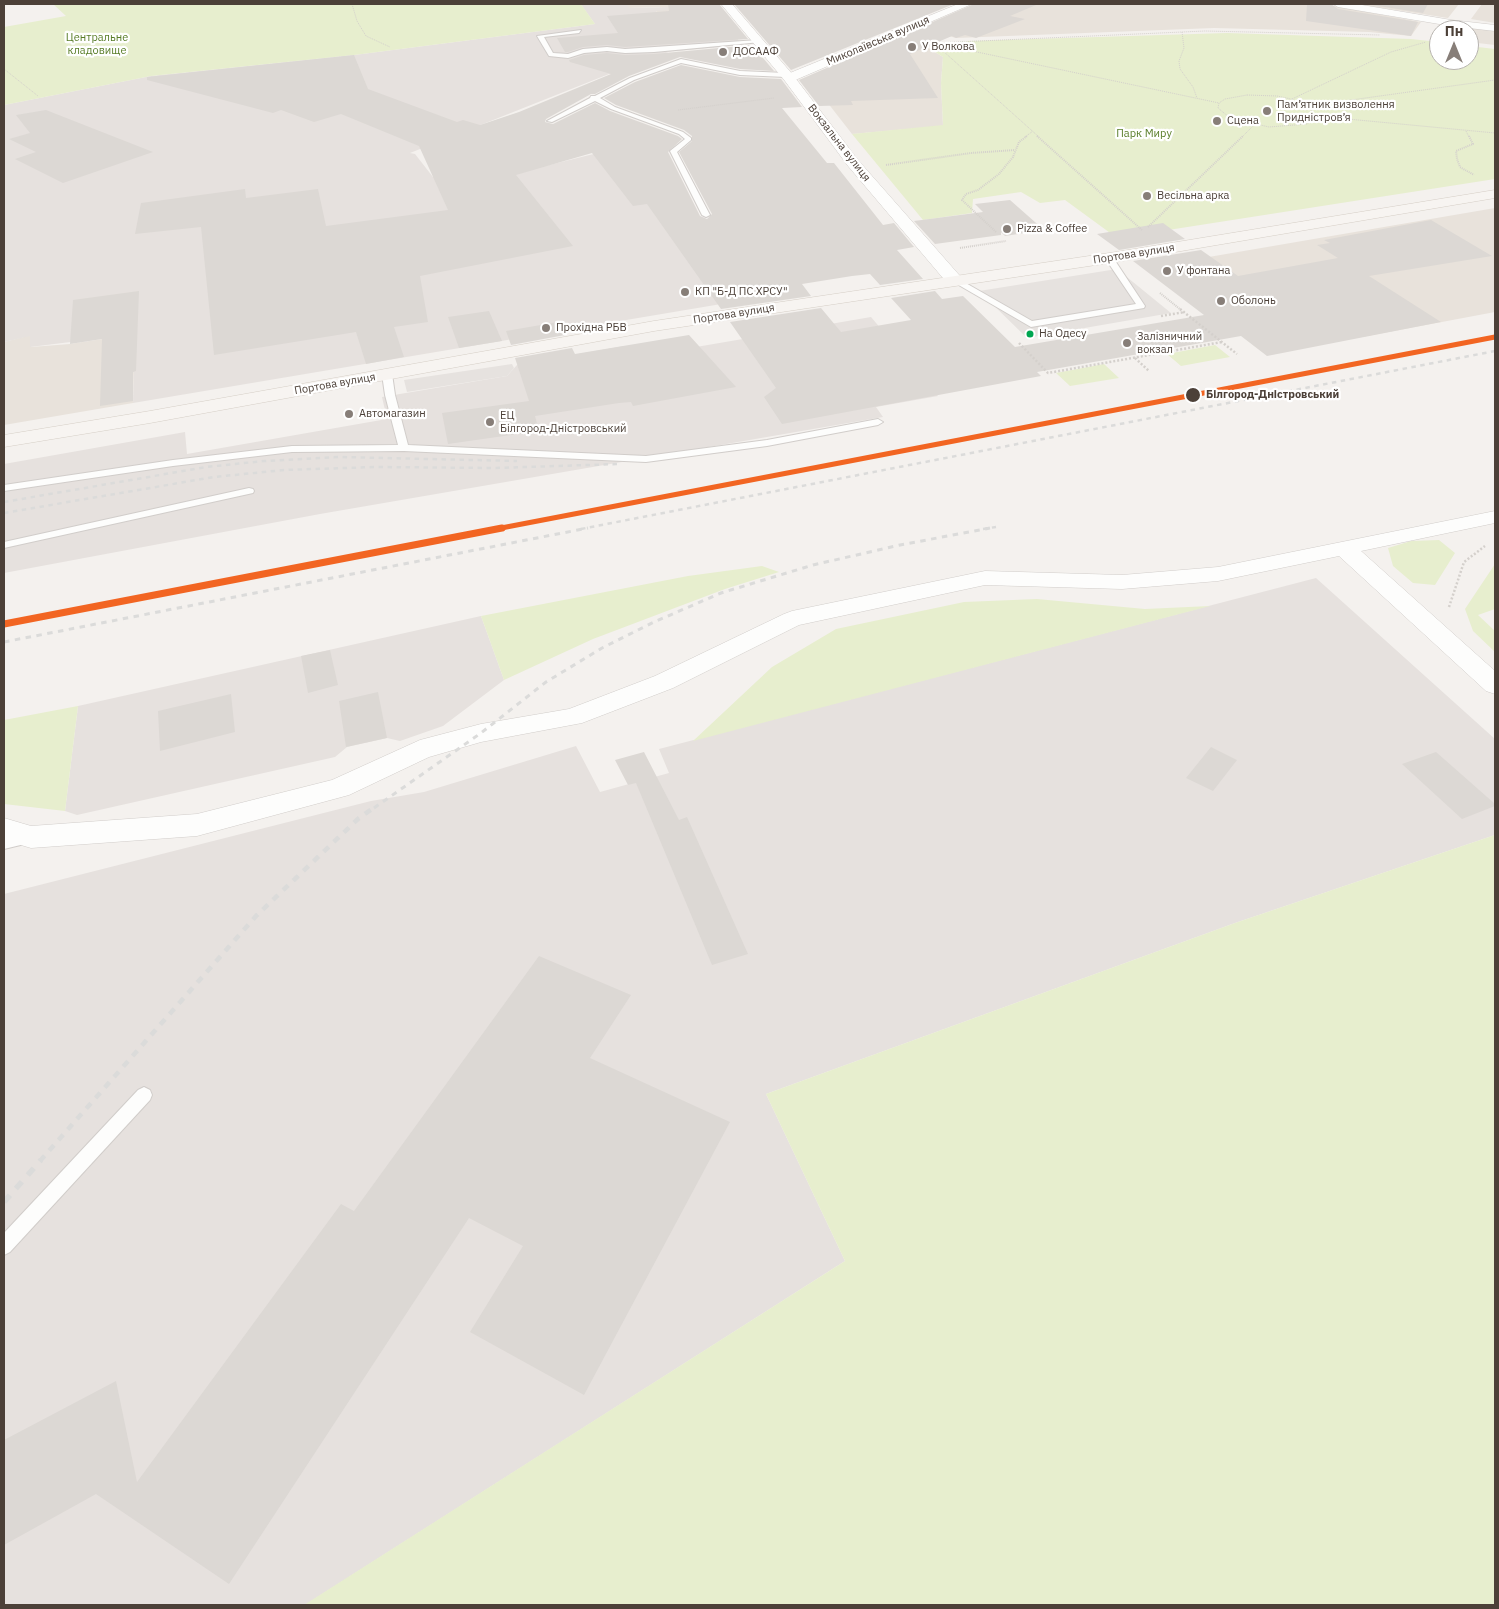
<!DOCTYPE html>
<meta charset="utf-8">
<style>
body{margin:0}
#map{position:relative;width:1499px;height:1609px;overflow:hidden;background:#f4f1ee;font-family:"IBM Plex Sans",sans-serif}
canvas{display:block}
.frame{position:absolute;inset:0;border:5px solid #4c4038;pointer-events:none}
.north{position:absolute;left:1429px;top:20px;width:50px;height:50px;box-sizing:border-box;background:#fff;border:1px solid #b7b3af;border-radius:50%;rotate:0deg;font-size:14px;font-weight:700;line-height:20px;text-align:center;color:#4c4038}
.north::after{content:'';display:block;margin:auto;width:18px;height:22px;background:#877e78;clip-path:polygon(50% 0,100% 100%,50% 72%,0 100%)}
</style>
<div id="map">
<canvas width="1499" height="1609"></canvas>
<div class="frame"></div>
<div class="north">Пн</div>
</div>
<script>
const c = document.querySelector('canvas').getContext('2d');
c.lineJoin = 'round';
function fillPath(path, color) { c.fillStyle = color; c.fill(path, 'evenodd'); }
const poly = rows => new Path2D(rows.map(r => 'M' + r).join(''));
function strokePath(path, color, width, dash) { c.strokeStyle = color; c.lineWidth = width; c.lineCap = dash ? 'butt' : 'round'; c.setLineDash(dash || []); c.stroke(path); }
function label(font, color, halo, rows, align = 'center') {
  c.font = font + ' "IBM Plex Sans",sans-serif'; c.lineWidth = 4.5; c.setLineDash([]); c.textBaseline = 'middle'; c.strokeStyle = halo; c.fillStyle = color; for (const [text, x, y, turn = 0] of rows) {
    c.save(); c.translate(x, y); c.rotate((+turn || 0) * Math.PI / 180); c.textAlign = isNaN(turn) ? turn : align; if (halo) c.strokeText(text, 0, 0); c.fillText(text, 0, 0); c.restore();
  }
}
const residential = poly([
 [581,4,712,4,721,15,666,23,655,10,668,7,628,8,582,6],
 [988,4,1324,4,1421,22,1411,36,1369,32,1214,28,956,38,927,30],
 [1358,4,1459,4,1448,18],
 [1482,4,1495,4,1495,23,1471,19],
 [1465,27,1495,31,1495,45,1469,42,1469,30,1463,30],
 [899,40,927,47,943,57,941,83,943,126,852,134,813,84],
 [1495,208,1495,312,1362,337,1197,259],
 [135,334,133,403,4,425,4,342,31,335,31,347,70,344]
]);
const industrial = poly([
 [627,4,629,8,668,7,669,10,656,11,666,23,723,20,742,45,666,52,678,57,618,76,609,74,410,153,415,154,433,177,545,166,622,147,745,300,133,403,135,334,30,347,30,336,4,342,4,105,151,76,354,55,595,24,582,6],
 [871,317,938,396,876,407,883,417,320,514,4,573,4,464,185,432,187,454,387,419,382,397,507,376,517,365,624,346,632,358],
 [1316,578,1495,739,1495,835,1235,923,766,1094,845,1261,305,1605,4,1605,4,894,371,801,424,792,576,746,600,792,669,773,659,749],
 [481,616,504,680,443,726,400,741,387,738,347,747,335,757,77,815,65,811,78,706]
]);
const green = poly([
 [53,4,581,4,595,24,354,55,151,76,4,105,4,27,66,16],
 [1227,33,1411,39,1439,42,1439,60,1469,60,1469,46,1495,49,1495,179,1117,238,1065,200,1040,203,1021,192,973,199,972,213,923,220,852,134,943,125,941,83,943,57,935,52,943,44,968,41],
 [1215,345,1230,357,1181,366,1167,354],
 [1104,364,1119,378,1070,386,1056,373],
 [1439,540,1455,553,1435,585,1413,583,1393,566,1388,548,1411,541],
 [1495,564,1495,609,1478,615,1495,631,1495,652,1473,631,1465,609],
 [762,566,779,572,725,589,593,639,504,680,481,616,688,576],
 [1037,599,1145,609,1210,606,693,741,772,667,836,629,964,602],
 [78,706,65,811,4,804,4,720],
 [1495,835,1495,1605,304,1605,845,1261,766,1094,1235,923]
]);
const parking = poly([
 [1117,269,1171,313,1027,338,979,291],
 [512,364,514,368,507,376,407,392,404,380]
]);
const building = poly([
 [668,4,719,4,748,39,625,47,607,45,583,47,568,52,565,52,557,38,618,33,607,16,669,11],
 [734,4,954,4,791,70],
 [974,4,1036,4,1036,5,1010,16,1025,19,976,38,965,35,956,38,952,36,910,54,938,98,851,101,853,105,819,106,799,80],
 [1307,4,1331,4,1338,9,1418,22,1411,36,1306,21],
 [1366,4,1428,4,1423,13],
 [752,45,774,71,740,69,680,57,629,76,595,94,591,94,546,119,545,122,553,124,595,103,610,111,678,136,682,139,668,152,700,216,707,219,712,214,679,152,692,141,692,136,684,130,616,105,604,98,635,82,681,65,740,77,781,79,802,107,782,108,827,163,834,163,883,225,894,223,914,247,897,250,923,279,880,285,870,274,852,276,802,284,811,296,721,309,647,204,633,206,592,153,516,175,573,246,420,276,428,322,394,327,404,357,366,364,356,332,214,355,201,227,135,234,141,203,245,189,246,198,318,189,326,226,448,210,419,146,341,114,314,122,281,110,273,113,147,80,147,77,354,55,368,89,457,122,463,120,480,125,519,112,611,74,570,62,569,60,584,55,607,53,625,55,654,54],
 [46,110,153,152,63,183,15,159,36,152,9,139,30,133,16,115],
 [1010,200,1044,230,1005,236,1001,232,1001,235,935,244,914,221,983,212,975,204],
 [1431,220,1492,256,1369,276,1441,322,1267,356,1241,336,1037,372,1041,376,782,424,764,397,776,388,730,322,821,308,841,332,911,320,891,298,935,291,942,299,963,296,1015,347,1204,315,1133,261,1201,250,1238,276,1338,258,1317,245,1330,243,1324,240],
 [1163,223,1185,239,1119,250,1097,234],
 [139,291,136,371,133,372,133,401,100,406,102,339,70,344,73,300],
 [489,311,502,341,459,348,448,317],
 [558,322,565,335,511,345,506,331],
 [689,335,736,387,633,406,631,402,619,403,535,416,539,431,448,444,442,413,529,401,515,358,572,348,575,354],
 [330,650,338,685,308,693,301,656],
 [378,692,387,738,346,747,339,701],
 [231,694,235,732,160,751,158,711],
 [1211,747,1237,760,1213,791,1186,778],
 [644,752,679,820,687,817,748,954,712,965,636,783,628,785,615,760],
 [1436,752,1495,804,1495,806,1462,819,1402,764],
 [539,956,631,995,590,1058,730,1122,584,1395,470,1332,523,1246,469,1218,229,1584,96,1494,4,1545,4,1440,116,1381,137,1482,341,1204,354,1211]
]);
const pathFar2 = poly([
 [352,4,357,21,366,36,390,47],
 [1182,32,1184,48,1179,61,1180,69,1193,87,1197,98],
 [933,42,1039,137],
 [934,43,1205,31,1380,35],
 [939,44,1219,103],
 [4,69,38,96],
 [1247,95,1277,96,1291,99,1308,106,1316,116,1314,120,1307,124,1269,127,1230,118,1218,108,1219,103,1225,99,1247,95],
 [1292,99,1391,52,1426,42],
 [1308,106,1495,80],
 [678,110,774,98],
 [1316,116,1495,133],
 [1466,131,1469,137],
 [1025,137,1033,131],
 [1242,137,1254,125]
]);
const pathFar1 = poly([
 [1037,136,1142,230],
 [1469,136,1473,144,1456,151,1457,159,1460,167,1474,175],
 [886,165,971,153,1015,150],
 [1148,227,1243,136],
 [996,232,962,200,966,194,978,190,999,174,1013,157,1019,142,1027,136],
 [960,248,1006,241],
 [1160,293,1181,310]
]);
const path = poly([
 [1180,309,1237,354],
 [1161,316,1185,312],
 [1019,343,1048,373,1222,342],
 [1135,358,1149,371],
 [1449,607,1464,562,1485,546]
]);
const service = poly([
 [581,30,579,33,544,37,553,53,568,54,583,49,607,47,625,49,758,40,761,42,654,52,625,53,607,51,584,53,568,58,549,56,537,36,581,30],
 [681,59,740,71,786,73,789,75,786,77,740,75,681,63,634,80,600,98,615,107,683,132,691,138,691,140,677,152,710,215,706,217,702,215,670,151,685,139,679,134,611,109,595,101,552,122,547,121,590,98,591,96,595,96,630,78,681,59],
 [1106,256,1112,256,1145,306,1144,308,1031,327,950,280,957,278,1032,321,1136,304,1105,258,1106,256],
 [387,371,392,374,395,395,408,445,646,456,767,440,878,419,883,422,878,425,767,446,646,462,404,451,292,452,173,466,4,491,4,485,173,460,292,446,398,445,385,395,382,374,387,371],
 [249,488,253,489,254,491,253,493,4,548,4,542,249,488],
 [28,833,33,834,35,838,33,842,4,849,4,839,28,833],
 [144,1087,150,1090,152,1095,150,1100,10,1252,4,1255,4,1233,138,1090,144,1087]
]);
const minor = poly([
 [958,4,972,4,793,81,789,82,783,78,785,75,958,4],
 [1333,4,1356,4,1451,20,1495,25,1495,31,1451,26,1338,7,1333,4],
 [1495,511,1495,523,1361,551,1495,671,1495,694,1486,691,1339,556,1218,581,1122,589,985,585,799,625,673,688,582,723,481,742,429,757,349,795,197,836,31,848,4,840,4,818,31,826,197,814,332,780,420,740,481,724,569,709,655,676,784,614,792,611,985,571,1122,575,1218,567,1495,511]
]);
const tertiary = poly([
 [721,4,732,4,793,75,858,160,960,276,962,280,960,284,948,284,848,166,785,81,721,4]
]);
const secondary = poly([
 [1495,190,1495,198,1116,262,654,331,150,423,4,447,4,435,150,411,654,321,1116,252,1495,190]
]);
const railFar3 = poly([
 [4,502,206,467,264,461,340,457,517,461],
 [4,513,214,477,284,470,376,467,495,468,619,464],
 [581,529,1495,351],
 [983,529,996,527]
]);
const railFar2 = poly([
 [4,642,588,528],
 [374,808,481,733,546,682,602,648,654,622,721,593,813,565,900,545,990,528]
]);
const railFar1 = poly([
 [40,1161,256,916,359,818,375,807]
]);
const rail = poly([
 [4,1202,41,1160]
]);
const rail1Far1 = poly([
 [496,529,1495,337]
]);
const rail1 = poly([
 [4,624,502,528]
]);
const markers = [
 [912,47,5,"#877e78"],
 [723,52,5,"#877e78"],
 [1267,111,5,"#877e78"],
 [1217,121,5,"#877e78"],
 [1147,196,5,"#877e78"],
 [1007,229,5,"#877e78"],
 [1167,271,5,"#877e78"],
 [685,292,5,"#877e78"],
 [1221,301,5,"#877e78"],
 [546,328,5,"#877e78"],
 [1030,334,4.5,"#00a651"],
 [1127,343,5,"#877e78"],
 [1193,395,8,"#4c4038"],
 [349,414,5,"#877e78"],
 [490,422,5,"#877e78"]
];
const farParknames = [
 ["Центральне",97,38],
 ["кладовище",97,51],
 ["Парк Миру",1144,134]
];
const farStreetnames = [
 ["Миколаївська вулиця",878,41,-23],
 ["Вокзальна вулиця",839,143,52],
 ["Портова вулиця",1134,254,-9],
 ["Портова вулиця",734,314,-9],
 ["Портова вулиця",335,384,-10]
];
const farPoinames = [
 ["У Волкова",922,47],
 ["ДОСААФ",733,52],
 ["Пам’ятник визволення",1277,105],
 ["Придністров’я",1277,118],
 ["Сцена",1227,121],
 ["Весільна арка",1157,196],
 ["Pizza & Coffee",1017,229],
 ["У фонтана",1177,271],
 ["КП \"Б-Д ПС ХРСУ\"",695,292],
 ["Оболонь",1231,301],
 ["Прохідна РБВ",556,328],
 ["Залізничний",1137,337],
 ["вокзал",1137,350],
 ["Автомагазин",359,414],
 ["ЕЦ",500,416],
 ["Білгород-Дністровський",500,429]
];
const farBusnames = [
 ["На Одесу",1039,334]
];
const farStopnames = [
 ["Білгород-Дністровський",1206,395]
];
fillPath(residential, '#e8e2db');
fillPath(industrial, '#e6e1de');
fillPath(green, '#e7eece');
fillPath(parking, '#e6e2df');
fillPath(building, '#dcd8d4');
strokePath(service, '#d1cdca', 2);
strokePath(minor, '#d1cdca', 1);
strokePath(tertiary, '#d1cdca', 1);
strokePath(secondary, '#d5cec6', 1);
strokePath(pathFar2, '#d4d0cc', 1, [1, 1]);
strokePath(pathFar1, '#d4d0cc', 2, [1, 1]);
strokePath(path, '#d4d0cc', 2.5, [2, 2]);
fillPath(service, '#fdfdfc');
fillPath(minor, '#fdfdfc');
fillPath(tertiary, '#fdfdfc');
fillPath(secondary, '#f7f4f1');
strokePath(railFar3, '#dbdbda', 2.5, [4.5, 4.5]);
strokePath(railFar2, '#dbdbda', 3, [5.5, 5.5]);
strokePath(railFar1, '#dbdbda', 4.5, [7, 7]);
strokePath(rail, '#dbdbda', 5.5, [9, 9]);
strokePath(rail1Far1, '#f26522', 5);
strokePath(rail1, '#f26522', 7);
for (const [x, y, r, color] of markers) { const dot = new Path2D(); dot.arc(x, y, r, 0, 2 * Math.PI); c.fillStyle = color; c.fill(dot); strokePath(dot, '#fff', 2); }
label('11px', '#577c26', '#fff', farParknames);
label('11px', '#4c4038', '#fff', farStreetnames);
label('11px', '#4c4038', '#fff', farPoinames, 'left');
label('11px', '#4c4038', '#fff', farBusnames, 'left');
label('bold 11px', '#4c4038', '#fff', farStopnames, 'left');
</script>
